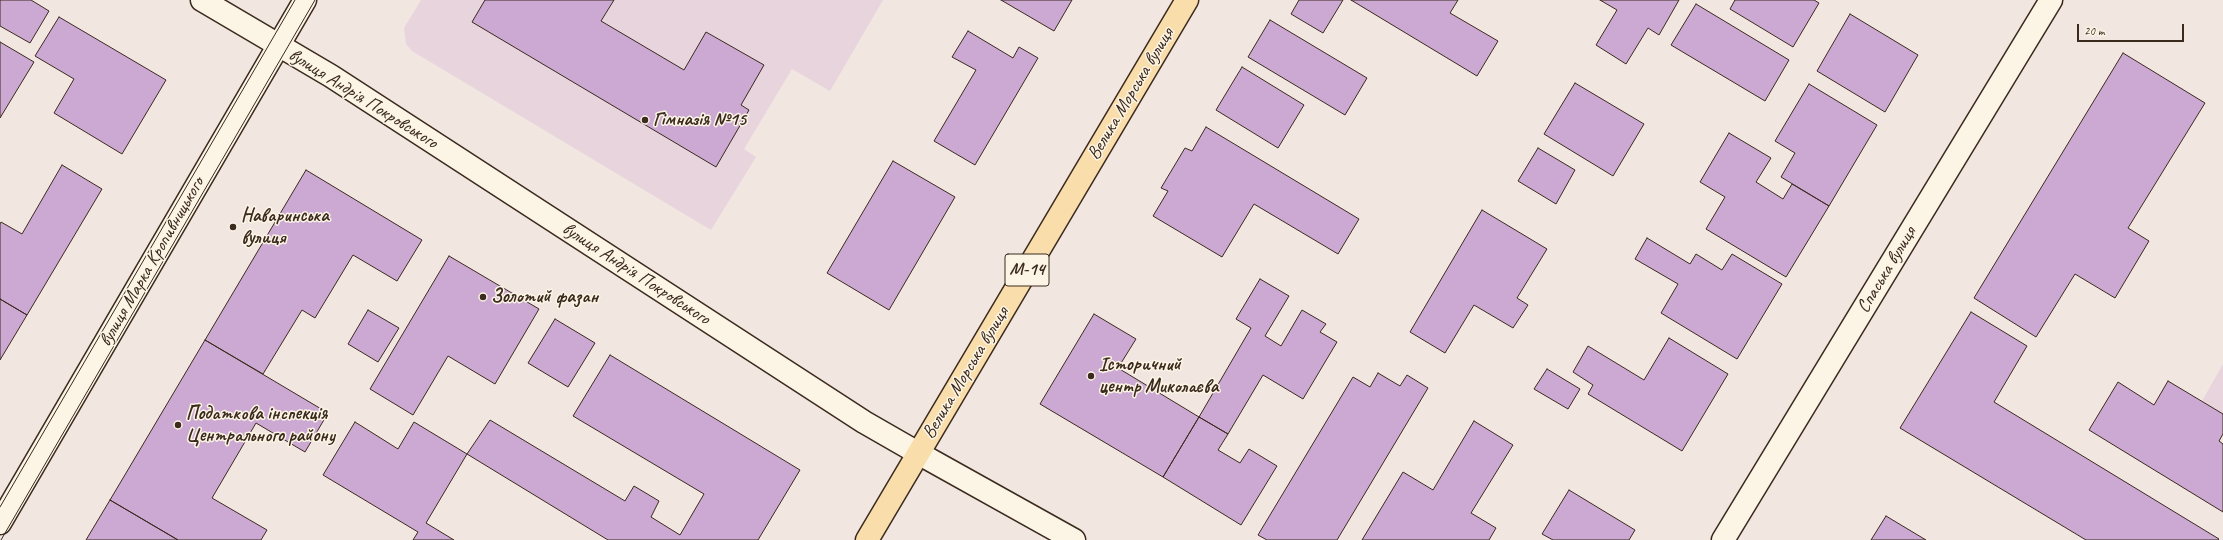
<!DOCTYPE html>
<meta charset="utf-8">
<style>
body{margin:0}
#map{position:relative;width:2223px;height:540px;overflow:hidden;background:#f2e6e1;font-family:Caveat,sans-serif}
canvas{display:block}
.scale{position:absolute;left:2077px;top:24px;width:107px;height:18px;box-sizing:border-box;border:2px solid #3b2a1e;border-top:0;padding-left:5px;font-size:12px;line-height:14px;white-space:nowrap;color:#3b2a1e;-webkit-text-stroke:3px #fcf5e5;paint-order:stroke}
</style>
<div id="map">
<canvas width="2223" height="540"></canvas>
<div class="scale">20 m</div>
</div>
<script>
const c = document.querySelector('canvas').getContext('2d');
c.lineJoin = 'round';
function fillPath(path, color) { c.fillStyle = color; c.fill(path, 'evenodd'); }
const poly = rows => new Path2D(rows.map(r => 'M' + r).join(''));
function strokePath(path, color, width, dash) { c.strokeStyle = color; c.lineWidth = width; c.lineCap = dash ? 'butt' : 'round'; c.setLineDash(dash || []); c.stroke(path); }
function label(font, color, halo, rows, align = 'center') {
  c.font = font + ' Caveat,sans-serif'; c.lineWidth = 3; c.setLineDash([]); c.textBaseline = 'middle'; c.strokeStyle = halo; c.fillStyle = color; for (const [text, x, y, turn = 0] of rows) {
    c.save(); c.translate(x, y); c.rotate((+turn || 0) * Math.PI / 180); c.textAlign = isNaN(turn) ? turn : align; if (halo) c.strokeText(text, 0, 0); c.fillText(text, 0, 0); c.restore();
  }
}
const built = poly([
 [421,0,883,0,830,91,792,69,744,149,756,157,711,230,412,51,406,44,404,28],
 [2223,364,2223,414,2202,401]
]);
const building = poly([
 [0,0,31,0,49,11,30,43,0,26,0,0],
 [485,0,614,0,601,21,684,70,706,32,764,65,741,105,749,110,716,167,472,22,485,0],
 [1001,0,1072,0,1054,31,1001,0],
 [1299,0,1343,0,1323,33,1291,14,1299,0],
 [1351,0,1458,0,1450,13,1498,41,1477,76,1351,0],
 [1600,0,1679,0,1659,35,1648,28,1626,64,1596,45,1617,10,1600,0],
 [1735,0,1814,0,1819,3,1793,47,1730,9,1735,0],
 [1696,4,1789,60,1765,101,1671,45,1696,4],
 [1850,14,1918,55,1885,112,1817,71,1850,14],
 [59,17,166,80,122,154,54,113,74,79,35,56,59,17],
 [1270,20,1367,78,1345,115,1248,57,1270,20],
 [968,31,1013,58,1019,47,1038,58,975,165,934,141,976,70,952,57,968,31],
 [0,42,34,62,0,118,0,42],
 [2123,53,2205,103,2128,228,2149,241,2115,298,2075,274,2036,337,1974,298,2123,53],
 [1242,67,1304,105,1278,148,1216,110,1242,67],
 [1575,83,1644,124,1613,176,1544,134,1575,83],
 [1809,84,1877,125,1829,206,1781,177,1795,153,1775,141,1809,84],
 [1206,127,1359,219,1338,254,1254,204,1222,257,1153,216,1168,191,1161,188,1185,148,1192,151,1206,127],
 [1729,133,1771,158,1756,182,1783,199,1792,184,1829,206,1786,277,1706,229,1725,197,1700,182,1729,133],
 [1538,148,1575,170,1556,204,1518,181,1538,148],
 [893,161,955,197,889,310,827,273,893,161],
 [62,165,102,189,27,315,0,299,0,224,1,222,22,234,62,165],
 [306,170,422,240,397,281,353,255,315,318,302,310,263,374,205,340,306,170],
 [1482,210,1547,249,1517,298,1528,305,1513,328,1474,305,1445,353,1410,332,1482,210],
 [1647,238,1690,264,1696,254,1722,270,1732,254,1782,284,1737,359,1661,313,1678,284,1635,259,1647,238],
 [449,256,539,309,495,384,448,356,413,415,370,389,449,256],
 [1260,279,1289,296,1265,336,1281,346,1302,310,1326,324,1320,332,1337,342,1303,399,1263,375,1228,434,1199,417,1251,328,1236,319,1260,279],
 [0,299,27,315,0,360,0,299],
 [368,310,399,328,378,362,348,344,368,310],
 [1971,312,2027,346,1994,402,2219,539,2218,540,2086,540,1900,428,1971,312],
 [1094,314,1136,339,1118,368,1199,417,1163,477,1040,404,1094,314],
 [555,319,595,343,568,387,528,363,555,319],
 [1669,338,1728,374,1682,451,1588,394,1593,385,1573,372,1588,346,1644,380,1669,338],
 [205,340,328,413,305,452,256,423,212,498,267,530,261,540,178,540,110,500,205,340],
 [610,355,800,470,758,540,608,540,467,454,490,420,625,501,634,486,659,501,651,517,680,535,704,494,573,416,610,355],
 [1547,369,1580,389,1568,409,1534,389,1547,369],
 [1378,373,1400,386,1407,375,1428,388,1337,540,1267,540,1258,535,1353,377,1370,387,1378,373],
 [2168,381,2223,414,2223,434,2219,441,2223,444,2223,512,2089,430,2118,382,2154,405,2168,381],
 [1199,417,1228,434,1218,450,1240,463,1249,449,1277,466,1241,525,1163,477,1199,417],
 [1474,421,1513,445,1471,513,1496,528,1489,540,1362,540,1403,472,1433,490,1474,421],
 [355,422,398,449,414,422,467,454,426,523,454,540,413,540,418,532,323,475,355,422],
 [1569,490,1635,530,1629,540,1553,540,1542,534,1569,490],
 [110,500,178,540,86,540,110,500],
 [1886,516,1926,540,1871,540,1886,516]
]);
const street = poly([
 [918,453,1074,540],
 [0,523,305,0],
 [1723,540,2051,0]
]);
const secondary = poly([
 [202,0,331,76,864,422,918,453]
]);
const highway = poly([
 [867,540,1187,0]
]);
const tram = poly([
 [0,507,295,0],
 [1,540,315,0]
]);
const markers = [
 [645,120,4,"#3b2a1e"],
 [233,227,4,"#3b2a1e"],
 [483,297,4,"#3b2a1e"],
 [1091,376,4,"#3b2a1e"],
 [178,425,4,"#3b2a1e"]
];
const shields = [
 [1027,270,44]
];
const shieldNames = [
 ["М-14",1027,270]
];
const streetNames = [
 ["Велика Морська вулиця",1131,94,-59],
 ["вулиця Андрія Покровського",363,99,32],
 ["вулиця Марка Кропивницького",152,262,-60],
 ["Спаська вулиця",1887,270,-59],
 ["вулиця Андрія Покровського",636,274,33],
 ["Велика Морська вулиця",966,373,-59]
];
const poiNames = [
 ["Гімназія №15",653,120],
 ["Наваринська",241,216],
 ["вулиця",241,238],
 ["Золотий фазан",491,297],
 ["Історичний",1099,365],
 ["центр Миколаєва",1099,387],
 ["Податкова інспекція",186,414],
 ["Центрального району",186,436]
];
fillPath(built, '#e7d4dd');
fillPath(building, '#cca9d3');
strokePath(building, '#3b2a1e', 1);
strokePath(street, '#3b2a1e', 25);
strokePath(secondary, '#3b2a1e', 25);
strokePath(highway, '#3b2a1e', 25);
strokePath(street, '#fcf5e5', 22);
strokePath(secondary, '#fcf5e5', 22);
strokePath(highway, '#f9deab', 22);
strokePath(tram, '#3b2a1e', 1);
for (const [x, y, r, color] of markers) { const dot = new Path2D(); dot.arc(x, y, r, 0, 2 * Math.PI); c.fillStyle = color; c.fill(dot); strokePath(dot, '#fcf5e5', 1.5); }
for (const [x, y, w] of shields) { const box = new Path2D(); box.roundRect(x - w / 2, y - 16, w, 32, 3); c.fillStyle = '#fcf5e5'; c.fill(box); strokePath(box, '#3b2a1e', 1); }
label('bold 18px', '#3b2a1e', null, shieldNames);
label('19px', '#3b2a1e', '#fcf5e5', streetNames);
label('bold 19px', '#3b2a1e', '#fcf5e5', poiNames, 'left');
</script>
